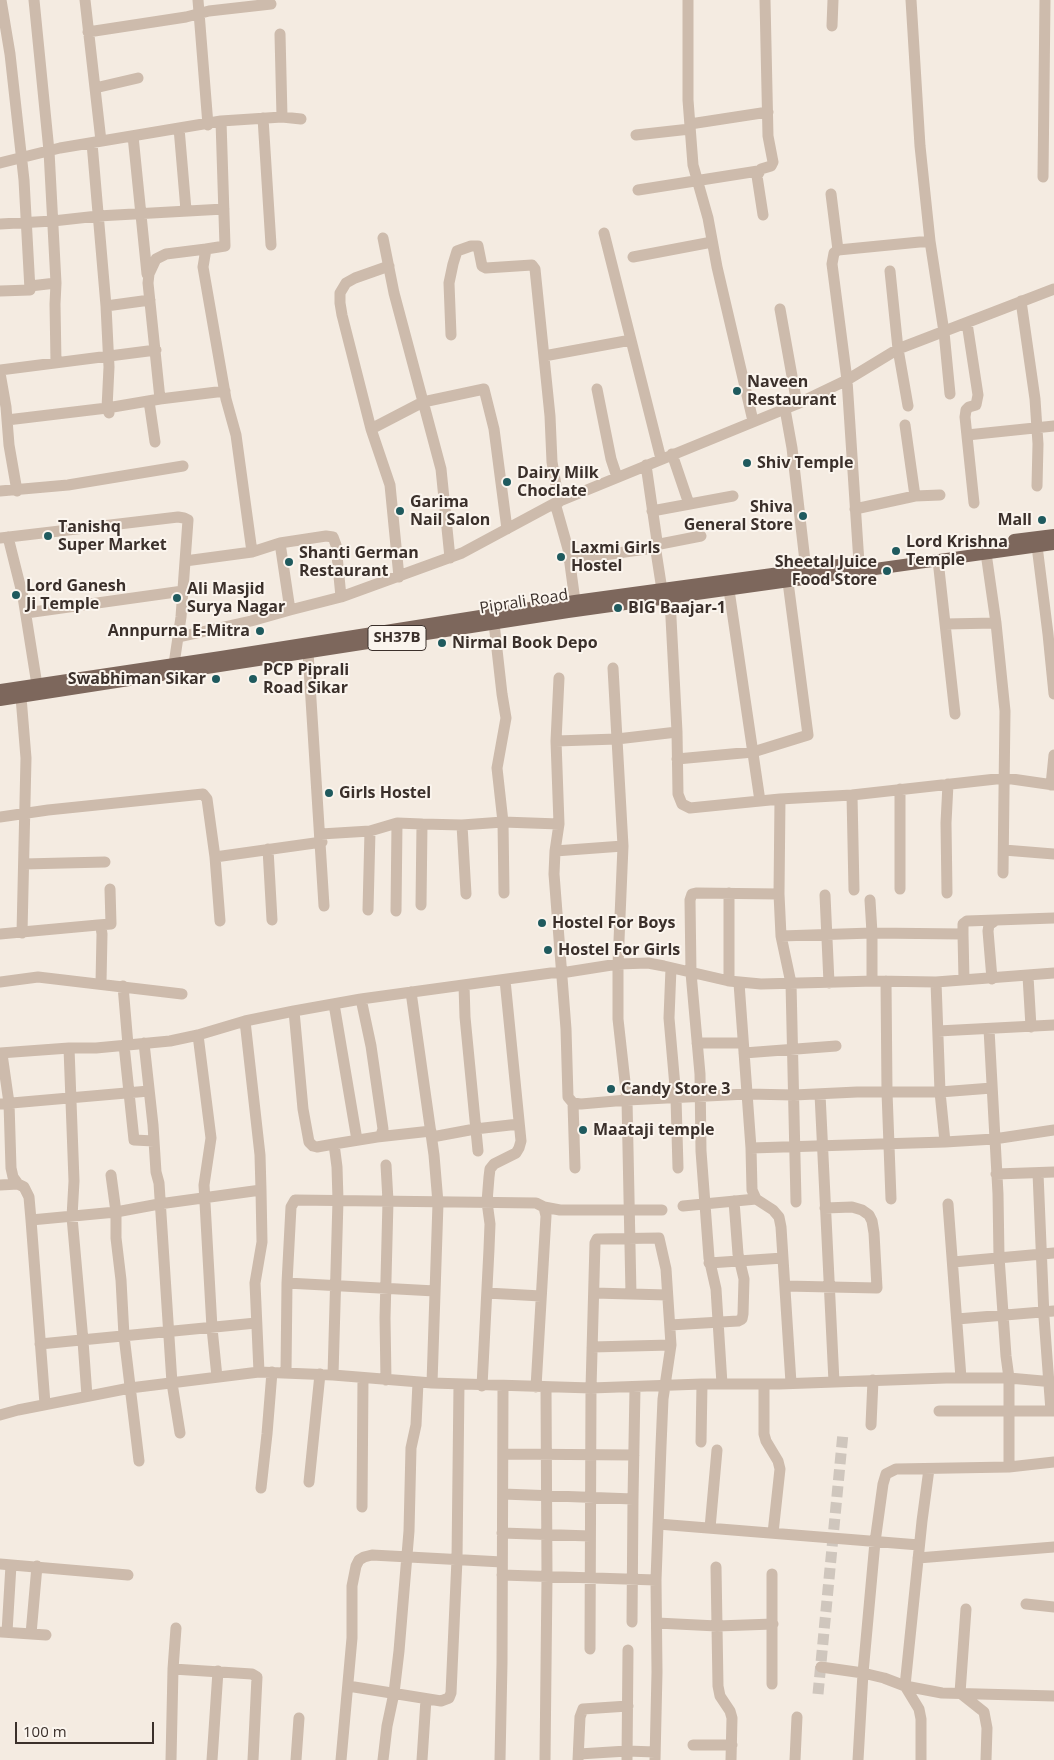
<!DOCTYPE html>
<style>
body{margin:0}
#map{position:relative;width:1054px;height:1760px;overflow:hidden;background:#f4ebe1;font-family:"Open Sans",sans-serif}
canvas{display:block}
.scale{position:absolute;left:15px;top:1722px;width:139px;height:22px;box-sizing:border-box;border:2px solid #3b302b;border-top:0;padding-left:6px;font-size:15px;line-height:18px;white-space:nowrap;color:#3b302b;-webkit-text-stroke:4px #fbf5ee;paint-order:stroke}
</style>
<div id="map">
<canvas width="1054" height="1760"></canvas>
<div class="scale">100 m</div>
</div>
<script>
const c = document.querySelector('canvas').getContext('2d');
c.lineJoin = 'round';
const poly = rows => new Path2D(rows.map(r => 'M' + r).join(''));
function strokePath(path, color, width, dash) { c.strokeStyle = color; c.lineWidth = width; c.lineCap = dash ? 'butt' : 'round'; c.setLineDash(dash || []); c.stroke(path); }
function label(font, color, halo, rows, align = 'center') {
  c.font = font + ' "Open Sans",sans-serif'; c.lineWidth = 4; c.setLineDash([]); c.textBaseline = 'middle'; c.strokeStyle = halo; c.fillStyle = color; for (const [text, x, y, turn = 0] of rows) {
    c.save(); c.translate(x, y); c.rotate((+turn || 0) * Math.PI / 180); c.textAlign = isNaN(turn) ? turn : align; if (halo) c.strokeText(text, 0, 0); c.fillText(text, 0, 0); c.restore();
  }
}
const minorTunnel = poly([
 [818,1694,843,1433]
]);
const minor = poly([
 [85,0,101,141],
 [198,0,208,125],
 [688,0,688,100,693,165,708,218,717,267,753,421],
 [911,0,920,146,930,241,944,332,950,394],
 [832,26,833,0],
 [88,32,186,17,209,11,271,4],
 [280,34,282,117],
 [95,88,138,78],
 [263,118,271,245],
 [221,121,282,117,301,119],
 [690,124,768,112],
 [179,128,186,210],
 [636,135,690,129],
 [133,136,147,274],
 [92,143,106,306,109,367,107,408,109,413],
 [0,163,60,148,221,121,225,246,206,249,203,267,226,399,236,435,252,552],
 [1043,177,1045,0],
 [638,190,758,171],
 [831,194,838,250],
 [763,215,757,176,761,169,771,166,773,162,768,136,765,0],
 [0,224,53,221,98,216,224,209],
 [383,238,394,293,441,469,450,558],
 [633,257,712,242],
 [389,266,355,278,346,283,340,293,340,303,342,315,371,429,390,485,399,577],
 [890,271,898,349,908,406],
 [30,286,56,283,49,151,34,0],
 [0,291,30,290,24,180,10,54,1,0],
 [1021,301,1035,399,1038,444,1037,486],
 [106,306,150,300],
 [780,309,797,404],
 [967,323,978,395,976,405,969,407,966,410,965,417,974,503],
 [451,335,449,283,453,264,457,251,471,246,478,246,482,266,486,268,532,265,535,269,550,416,552,462,559,502],
 [631,340,661,459],
 [544,356,631,340,604,233],
 [56,362,55,304,56,283],
 [0,370,156,350],
 [0,373,6,407,9,445,17,491],
 [597,389,611,459,617,477],
 [160,399,225,391],
 [149,401,155,442],
 [785,409,792,448,806,570],
 [7,420,107,408,160,399,148,283,149,274,156,259,166,254,206,249],
 [371,429,423,402,484,389,494,429,507,529],
 [967,435,1054,426],
 [672,454,689,504],
 [0,491,68,485,183,466],
 [915,496,940,495],
 [555,503,568,549,575,601],
 [855,509,915,496,905,425],
 [652,511,733,496],
 [701,536,655,545,662,590,670,599,677,732,678,794,682,804,690,808,780,799,852,795,1005,778,1054,785],
 [8,537,23,597,37,685],
 [0,538,178,517,184,518,188,520,181,617,174,664],
 [280,543,326,536,333,537,336,545,341,597],
 [1037,546,1048,634,1054,694],
 [986,553,996,623,1005,711,1003,873],
 [569,560,646,549,655,545,657,541,646,465],
 [938,560,955,714],
 [859,563,847,380,832,264,834,253,838,250,930,241],
 [729,590,760,801],
 [290,610,341,597,462,553,555,503,797,404,847,380,898,349,1054,289],
 [26,613,183,591],
 [494,623,502,694,506,718,497,768,503,822,504,893],
 [945,624,996,623],
 [179,637,251,621,290,610,280,543,252,552,185,561],
 [308,652,324,906],
 [613,668,623,846,618,964,618,1019,627,1100,631,1294,667,1295],
 [559,678,556,741,559,824,555,851,554,874,566,1029,568,1097,573,1103,575,1168],
 [21,697,26,758,22,933],
 [556,741,617,739,677,732],
 [677,759,753,752,808,735,788,582],
 [1051,785,1054,755],
 [900,789,900,889],
 [852,795,854,890],
 [780,799,779,894,781,936,791,983,796,1202],
 [0,817,48,810,203,794,207,799,215,857,220,921],
 [422,824,462,825,503,822,559,824],
 [462,825,466,894],
 [321,834,370,831,397,823,422,824,421,905],
 [268,849,272,920],
 [1004,850,1054,854],
 [555,851,623,846],
 [215,857,322,842],
 [24,864,105,862],
 [729,893,729,981],
 [947,893,946,823,948,784],
 [825,895,829,983],
 [870,900,872,933,872,981],
 [368,910,370,831],
 [396,911,397,823],
 [98,925,111,924,110,889],
 [0,934,98,925,101,927,102,934,101,983],
 [963,934,964,980],
 [781,936,872,933,963,934,963,924,967,921,996,920],
 [671,968,669,1018,676,1098,678,1168],
 [1028,976,1031,1027],
 [992,979,988,931,989,925,996,920,1054,918],
 [886,981,887,1092,891,1199],
 [0,982,38,977,182,994],
 [936,982,940,1092,945,1142],
 [739,983,751,1148,752,1190,756,1199,773,1210,779,1217,781,1227,791,1383],
 [464,985,465,1017,478,1151],
 [123,986,128,1045],
 [411,992,434,1155,438,1203,432,1383],
 [334,1004,357,1140],
 [294,1011,303,1109,309,1142,313,1146,317,1147,334,1144,337,1167,338,1200,333,1375],
 [245,1021,260,1155,261,1190,262,1242,255,1283,259,1372],
 [989,1029,998,1194,999,1257,1006,1356,1009,1378,1009,1467],
 [938,1031,1054,1025],
 [198,1035,211,1138,204,1185,212,1328,217,1377],
 [144,1043,153,1125,156,1172,159,1183,172,1383,180,1433],
 [697,1043,743,1043],
 [124,1045,134,1140,154,1141],
 [69,1048,74,1181,72,1217,83,1341,87,1396],
 [0,1053,69,1048,96,1048,170,1041,198,1035,245,1021,294,1011,361,999,551,973,561,973,618,964,648,963,664,966,729,981,761,984,875,981,936,982,1054,973],
 [744,1053,836,1046],
 [2,1054,9,1103,11,1168,13,1177,18,1184,24,1187,29,1197,31,1220,45,1404],
 [820,1094,834,1382],
 [573,1103,581,1104,627,1100,747,1094,794,1095,857,1092,940,1092,992,1088],
 [0,1104,149,1091],
 [377,1137,431,1131],
 [432,1137,475,1129,519,1124],
 [334,1144,377,1137,381,1135,383,1129,371,1046,361,999],
 [751,1148,945,1142,994,1139,1054,1130],
 [1038,1173,1044,1317,1051,1411],
 [996,1174,1054,1172],
 [111,1175,116,1212,116,1238,121,1280,124,1336,139,1461],
 [0,1185,18,1184],
 [948,1204,961,1378],
 [683,1206,756,1199],
 [31,1220,116,1212,159,1204,261,1190],
 [953,1262,1054,1253],
 [709,1263,783,1258],
 [287,1283,435,1291],
 [785,1286,877,1288,874,1233,872,1221,869,1215,862,1210,852,1207,825,1208],
 [487,1293,541,1296],
 [594,1293,631,1294],
 [957,1319,1054,1311],
 [670,1325,738,1321,742,1319,743,1314,744,1279,738,1254,734,1201],
 [40,1344,256,1323],
 [592,1347,671,1345],
 [286,1372,287,1283,291,1207,295,1200,536,1203,544,1207,560,1210,662,1210],
 [386,1380,385,1318,388,1201,386,1165],
 [722,1384,716,1289,709,1258,701,1151,700,1074,691,973,690,900,692,894,696,893,779,894],
 [764,1384,764,1434,766,1441,778,1461,780,1469,773,1533],
 [482,1386,489,1249,490,1224,487,1202,489,1177,490,1169,494,1164,516,1153,519,1148,521,1141,505,980],
 [536,1387,546,1216,544,1207],
 [939,1411,1054,1411],
 [0,1415,18,1410,130,1388,259,1372,333,1375,432,1383,591,1388,702,1384,779,1384,946,1378,1009,1378,1054,1382],
 [871,1425,873,1380],
 [701,1442,702,1384],
 [503,1454,634,1455],
 [309,1482,320,1374],
 [261,1488,267,1434,272,1372],
 [503,1494,633,1499],
 [362,1507,363,1378],
 [658,1524,919,1545],
 [710,1528,717,1450],
 [502,1533,590,1536],
 [918,1558,1054,1547],
 [0,1564,128,1575],
 [716,1567,718,1686,720,1696,730,1711,732,1718,731,1760],
 [502,1575,656,1580],
 [1026,1604,1054,1607],
 [966,1609,960,1693,984,1712,987,1728,986,1760],
 [632,1622,633,1499,635,1388],
 [657,1623,717,1626,773,1624],
 [2,1632,46,1635],
 [7,1632,11,1565],
 [31,1634,37,1566],
 [590,1649,591,1388,595,1243,597,1239,659,1238,666,1269,671,1345,663,1399,661,1446,656,1580,657,1672,655,1760],
 [821,1667,863,1673,884,1678,905,1686,942,1693,1054,1696],
 [173,1669,252,1674,257,1677,253,1760],
 [772,1684,772,1574],
 [348,1686,441,1701,449,1698,451,1693,457,1559,459,1384],
 [693,1745,732,1745],
 [579,1754,627,1751,655,1752],
 [171,1760,173,1669,176,1628],
 [212,1760,218,1671],
 [296,1760,299,1718],
 [341,1760,352,1638,352,1586,356,1566,359,1560,364,1557,372,1555,502,1562],
 [383,1760,387,1726,394,1693,399,1651,409,1531,411,1448,416,1425,418,1382],
 [422,1760,426,1699],
 [500,1760,502,1663,503,1386],
 [545,1760,547,1577,546,1387],
 [578,1760,580,1717,583,1709,628,1706],
 [627,1760,628,1650],
 [795,1760,797,1717],
 [858,1760,863,1673,875,1542,883,1484,886,1474,896,1469,1009,1467,1054,1462],
 [921,1760,921,1719,919,1709,905,1686,922,1521,929,1469]
]);
const primary = poly([
 [1014,540,1054,535],
 [0,690,221,657,575,601,853,563],
 [0,700,568,612,1054,544]
]);
const markers = [
 [737,391,5,"#1f5a5e"],
 [747,463,5,"#1f5a5e"],
 [507,482,5,"#1f5a5e"],
 [400,511,5,"#1f5a5e"],
 [803,516,5,"#1f5a5e"],
 [1042,520,5,"#1f5a5e"],
 [48,536,5,"#1f5a5e"],
 [896,551,5,"#1f5a5e"],
 [561,557,5,"#1f5a5e"],
 [289,562,5,"#1f5a5e"],
 [887,571,5,"#1f5a5e"],
 [16,595,5,"#1f5a5e"],
 [177,598,5,"#1f5a5e"],
 [618,608,5,"#1f5a5e"],
 [260,631,5,"#1f5a5e"],
 [442,643,5,"#1f5a5e"],
 [216,679,5,"#1f5a5e"],
 [253,679,5,"#1f5a5e"],
 [329,793,5,"#1f5a5e"],
 [542,923,5,"#1f5a5e"],
 [548,950,5,"#1f5a5e"],
 [611,1089,5,"#1f5a5e"],
 [583,1130,5,"#1f5a5e"]
];
const shields = [
 [397,638,58]
];
const shieldNames = [
 ["SH37B",397,638]
];
const poiNames = [
 ["Naveen",747,382],
 ["Restaurant",747,400],
 ["Shiv Temple",757,463],
 ["Dairy Milk",517,473],
 ["Choclate",517,491],
 ["Garima",410,502],
 ["Nail Salon",410,520],
 ["Shiva",793,507,"right"],
 ["General Store",793,525,"right"],
 ["Mall",1032,520,"right"],
 ["Tanishq",58,527],
 ["Super Market",58,545],
 ["Lord Krishna",906,542],
 ["Temple",906,560],
 ["Laxmi Girls",571,548],
 ["Hostel",571,566],
 ["Shanti German",299,553],
 ["Restaurant",299,571],
 ["Sheetal Juice",877,562,"right"],
 ["Food Store",877,580,"right"],
 ["Lord Ganesh",26,586],
 ["Ji Temple",26,604],
 ["Ali Masjid",187,589],
 ["Surya Nagar",187,607],
 ["BIG Baajar-1",628,608],
 ["Annpurna E-Mitra",250,631,"right"],
 ["Nirmal Book Depo",452,643],
 ["PCP Piprali",263,670],
 ["Road Sikar",263,688],
 ["Swabhiman Sikar",206,679,"right"],
 ["Girls Hostel",339,793],
 ["Hostel For Boys",552,923],
 ["Hostel For Girls",558,950],
 ["Candy Store 3",621,1089],
 ["Maataji temple",593,1130]
];
const streetNames = [
 ["Piprali Road",524,602,-9]
];
strokePath(minorTunnel, '#cfc6bd', 11, [11, 5.5]);
strokePath(minor, '#cdbbac', 11);
strokePath(primary, '#7d675c', 12);
for (const [x, y, r, color] of markers) { const dot = new Path2D(); dot.arc(x, y, r, 0, 2 * Math.PI); c.fillStyle = color; c.fill(dot); strokePath(dot, '#fbf5ee', 2); }
for (const [x, y, w] of shields) { const box = new Path2D(); box.roundRect(x - w / 2, y - 12.5, w, 25, 4); c.fillStyle = '#fbf5ee'; c.fill(box); strokePath(box, '#3b302b', 1); }
label('bold 15px', '#3b302b', null, shieldNames);
label('bold 16px', '#3b302b', '#fbf5ee', poiNames, 'left');
label('16px', '#3b302b', '#fbf5ee', streetNames);
</script>
